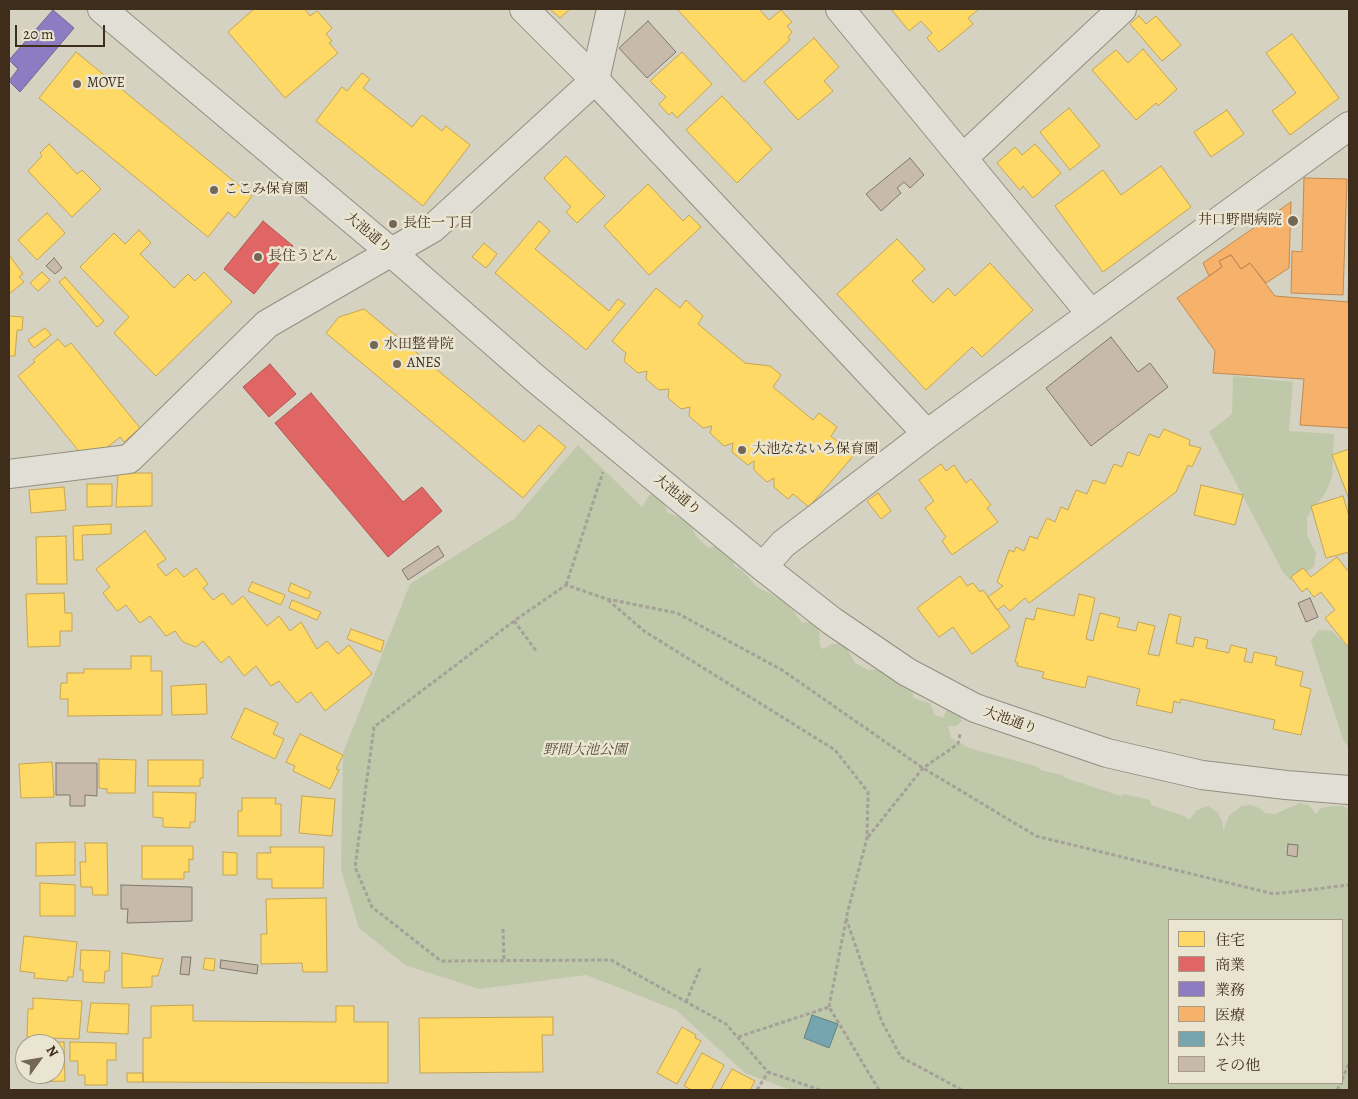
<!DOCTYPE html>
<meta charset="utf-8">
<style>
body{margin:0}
#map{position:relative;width:1358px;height:1099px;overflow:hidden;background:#d6d2c1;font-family:Alegreya,"Noto Serif JP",serif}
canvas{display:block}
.frame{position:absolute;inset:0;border:10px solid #3f2d1b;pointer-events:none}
.legend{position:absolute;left:1168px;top:919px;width:175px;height:165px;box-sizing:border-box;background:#eae5d1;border:1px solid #a69b88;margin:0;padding:6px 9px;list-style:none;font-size:15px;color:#3f2d1b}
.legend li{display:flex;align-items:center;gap:10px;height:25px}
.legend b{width:25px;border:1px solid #a69b88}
.north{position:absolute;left:15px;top:1034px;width:50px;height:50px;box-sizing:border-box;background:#eae5d1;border:1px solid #a69b88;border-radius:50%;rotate:58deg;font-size:14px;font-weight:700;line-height:20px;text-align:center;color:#3f2d1b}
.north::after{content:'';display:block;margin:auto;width:18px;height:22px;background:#746755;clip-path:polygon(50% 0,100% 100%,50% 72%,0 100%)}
.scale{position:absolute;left:15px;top:25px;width:90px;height:22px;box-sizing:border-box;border:2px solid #3f2d1b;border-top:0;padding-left:6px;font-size:15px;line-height:18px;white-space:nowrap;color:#3f2d1b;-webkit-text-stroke:4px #eae5d1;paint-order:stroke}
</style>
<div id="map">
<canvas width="1358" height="1099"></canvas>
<div class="frame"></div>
<ul class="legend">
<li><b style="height:14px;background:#ffd966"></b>住宅</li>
<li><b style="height:14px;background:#e06666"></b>商業</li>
<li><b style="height:14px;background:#8e7cc3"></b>業務</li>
<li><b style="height:14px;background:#f6b26b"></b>医療</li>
<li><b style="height:14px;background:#76a5af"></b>公共</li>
<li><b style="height:14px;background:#c7baaa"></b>その他</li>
</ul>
<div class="north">N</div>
<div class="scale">20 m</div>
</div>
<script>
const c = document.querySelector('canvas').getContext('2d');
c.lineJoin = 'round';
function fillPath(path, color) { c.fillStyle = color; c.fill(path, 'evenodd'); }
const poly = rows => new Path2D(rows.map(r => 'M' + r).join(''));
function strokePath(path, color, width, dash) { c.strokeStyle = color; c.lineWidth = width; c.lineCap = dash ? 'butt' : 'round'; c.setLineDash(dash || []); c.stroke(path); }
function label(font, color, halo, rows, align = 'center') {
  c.font = font + ' Alegreya,"Noto Serif JP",serif'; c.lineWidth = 5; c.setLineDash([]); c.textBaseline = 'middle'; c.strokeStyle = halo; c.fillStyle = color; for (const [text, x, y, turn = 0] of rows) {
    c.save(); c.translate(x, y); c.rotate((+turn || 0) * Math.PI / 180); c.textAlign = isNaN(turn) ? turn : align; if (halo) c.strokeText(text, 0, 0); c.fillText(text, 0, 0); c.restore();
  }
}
const green = poly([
 [1233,376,1293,382,1289,431,1334,434,1332,477,1326,492,1307,517,1307,535,1316,553,1314,566,1299,579,1290,580,1283,572,1209,432,1232,414],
 [578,445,642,507,650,494,662,496,667,512,689,522,696,536,708,548,716,546,726,552,734,562,734,566,743,571,757,587,787,602,802,623,812,621,819,626,820,646,823,649,832,644,844,643,855,663,868,670,879,669,912,689,913,698,930,703,935,715,943,718,947,710,956,707,961,714,962,721,956,726,948,726,951,738,969,748,1038,767,1040,770,1062,775,1066,778,1121,796,1124,794,1150,800,1151,805,1184,816,1189,820,1197,810,1208,806,1218,813,1223,823,1223,831,1229,816,1241,806,1251,805,1259,808,1265,813,1275,814,1300,803,1309,805,1316,814,1321,808,1332,806,1343,806,1349,810,1349,1090,790,1090,745,1073,676,1010,586,975,479,989,405,965,359,928,341,870,343,753,410,584,514,519],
 [1169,920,1342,920,1342,1083,1169,1083],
 [1319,630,1332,631,1349,648,1349,748,1343,739,1313,648,1311,640]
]);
const homes = poly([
 [254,9,305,9,310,16,317,11,332,28,326,34,332,41,329,43,338,53,285,98,228,32,254,9],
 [550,9,570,9,560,18,550,9],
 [677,9,759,9,769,20,781,10,792,22,787,26,792,32,788,37,790,40,744,82,677,9],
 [891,9,979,9,968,18,973,24,939,52,927,38,932,33,921,21,909,31,891,9],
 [1139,16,1146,24,1156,16,1181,45,1162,61,1130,24,1139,16],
 [1292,34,1339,98,1290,135,1272,111,1296,93,1266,53,1292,34],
 [814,38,839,67,824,81,833,91,798,120,764,82,814,38],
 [1143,49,1177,89,1158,106,1156,103,1136,120,1092,70,1116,50,1128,63,1143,49],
 [76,52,252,196,235,218,228,212,208,237,39,98,76,52],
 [682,52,712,84,677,118,672,112,669,115,659,104,666,97,650,81,682,52],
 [362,73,370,79,363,88,412,127,422,115,442,131,446,126,470,145,423,206,316,121,342,87,347,91,362,73],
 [722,96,772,149,737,183,686,130,722,96],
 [1069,108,1100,146,1070,170,1040,132,1069,108],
 [1227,110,1244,134,1211,157,1194,132,1227,110],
 [49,144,77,174,82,170,101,189,72,217,28,171,42,156,40,153,49,144],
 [1035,144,1061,173,1033,198,1023,186,1020,190,997,163,1015,147,1022,155,1035,144],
 [566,156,605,196,577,223,566,212,571,207,544,178,566,156],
 [1161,166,1191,207,1103,272,1055,206,1103,170,1121,195,1161,166],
 [648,184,683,221,689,215,701,227,649,275,604,226,648,184],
 [47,213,65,233,37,260,18,240,47,213],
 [539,221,550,231,535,249,609,311,618,299,625,304,586,350,495,273,539,221],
 [139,230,151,243,140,254,174,288,188,274,195,281,204,272,232,302,156,376,114,333,129,317,80,267,114,233,125,244,139,230],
 [897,239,925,269,912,281,933,303,948,288,955,296,990,263,1033,310,982,357,972,347,926,390,837,294,897,239],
 [484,243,497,254,486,268,472,257,484,243],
 [9,255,23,274,19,277,24,282,9,294,9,255],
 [42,272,50,280,38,291,30,283,42,272],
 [65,277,104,321,97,327,59,282,65,277],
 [656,288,680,308,686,300,703,316,698,324,745,363,770,366,781,375,773,387,813,420,819,413,837,427,831,436,854,455,809,507,793,494,788,499,774,487,774,478,767,482,754,470,754,461,748,465,732,452,733,443,724,446,710,433,712,426,703,428,689,416,690,407,681,409,668,398,669,389,659,390,646,379,647,371,638,373,624,361,626,353,612,341,656,288],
 [364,309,524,442,539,425,566,447,523,498,326,333,339,317,364,309],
 [9,316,23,317,22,330,17,330,15,356,9,356,9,316],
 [45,328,51,335,34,348,28,340,45,328],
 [58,339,65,347,71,343,140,428,124,442,120,437,100,453,82,455,18,376,35,362,33,360,58,339],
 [1164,429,1190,440,1189,445,1201,448,1192,467,1188,465,1176,492,1029,603,1025,598,1010,611,1004,605,997,610,988,597,1003,586,997,582,1009,550,1014,552,1016,547,1024,551,1030,536,1037,539,1047,518,1055,522,1061,507,1068,510,1076,490,1087,494,1093,480,1105,484,1114,464,1122,467,1128,452,1139,456,1149,434,1159,438,1164,429],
 [1349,449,1349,499,1332,455,1349,449],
 [941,464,946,471,954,465,966,483,971,479,991,505,987,508,998,522,952,555,942,541,946,537,925,508,934,501,919,480,941,464],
 [118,473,152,473,152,506,116,507,118,473],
 [87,484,112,484,112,506,87,507,87,484],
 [1201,485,1243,495,1235,525,1194,515,1201,485],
 [64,487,66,510,31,513,29,490,64,487],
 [878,493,891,511,881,519,867,501,878,493],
 [1343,496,1349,516,1349,552,1326,558,1311,506,1343,496],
 [111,524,111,534,82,535,83,560,74,560,73,526,111,524],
 [145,531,166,559,157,565,166,576,176,568,184,577,196,568,208,584,203,588,213,600,223,593,232,605,243,596,267,626,279,616,290,631,301,622,317,649,327,641,338,654,349,645,372,674,325,711,311,692,297,703,279,681,271,686,256,666,244,676,229,656,221,663,203,641,196,647,183,642,175,631,166,636,150,616,140,623,126,605,117,611,103,593,110,587,96,569,145,531],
 [66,536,67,584,37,584,36,537,66,536],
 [1337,557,1347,570,1349,569,1349,648,1325,618,1335,610,1321,592,1314,597,1307,588,1302,592,1291,577,1303,568,1311,577,1337,557],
 [960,576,967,586,973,583,980,592,983,590,1010,627,972,654,953,627,939,637,917,608,960,576],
 [252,582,285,595,281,605,248,591,252,582],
 [291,583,311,592,308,599,288,591,291,583],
 [64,593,65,613,72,613,72,631,60,631,60,646,28,647,26,594,64,593],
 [1079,594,1095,598,1086,639,1093,641,1100,613,1120,618,1117,627,1136,631,1138,622,1155,626,1148,654,1159,656,1169,614,1181,617,1176,643,1193,647,1195,637,1208,640,1206,648,1229,653,1231,645,1247,649,1244,661,1252,663,1254,652,1277,657,1275,665,1303,672,1300,686,1311,689,1301,735,1273,729,1275,720,1181,699,1180,703,1174,701,1172,713,1136,705,1140,689,1088,676,1085,688,1042,678,1044,672,1017,666,1018,663,1015,662,1026,618,1034,620,1037,608,1074,616,1079,594],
 [292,600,321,612,317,620,289,608,292,600],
 [351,629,384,641,381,652,347,639,351,629],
 [131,656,151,656,151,671,162,671,162,715,68,716,68,699,60,699,61,683,67,683,67,673,84,673,84,669,131,669,131,656],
 [206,684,207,714,172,715,171,686,206,684],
 [245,708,278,723,273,734,284,739,275,759,231,738,245,708],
 [300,734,343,755,336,769,339,770,330,789,293,771,295,766,286,762,300,734],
 [99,759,136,760,135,793,107,793,107,789,99,788,99,759],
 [148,760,203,760,203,778,200,778,200,786,148,786,148,760],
 [52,762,54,797,21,798,19,764,52,762],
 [153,792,196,793,195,822,190,822,190,828,163,827,163,818,153,817,153,792],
 [302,796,335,799,332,836,299,833,302,796],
 [242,798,276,798,275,804,281,804,281,836,238,836,238,811,242,811,242,798],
 [75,842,75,875,36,876,36,843,75,842],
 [85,843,107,843,108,895,93,895,92,887,81,887,80,862,86,862,85,843],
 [142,846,193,846,193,860,189,859,189,872,184,872,184,879,142,879,142,846],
 [270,847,324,847,323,888,272,888,272,879,257,879,257,853,271,853,270,847],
 [223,852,237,853,237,875,223,875,223,852],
 [40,883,75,885,75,916,40,916,40,883],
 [326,898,327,972,303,972,302,963,261,964,261,934,267,934,266,899,326,898],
 [24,936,77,942,73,977,68,977,67,981,34,978,35,973,20,971,24,936],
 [81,950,110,951,109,971,105,971,104,983,83,982,83,970,80,970,81,950],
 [122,953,163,959,158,976,152,976,152,987,122,988,122,953],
 [205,958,215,959,214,971,203,969,205,958],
 [33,998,82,1001,79,1039,27,1037,28,1009,33,1009,33,998],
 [91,1003,129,1004,128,1034,87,1032,91,1003],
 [193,1005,193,1021,336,1022,336,1006,354,1006,354,1022,388,1022,388,1083,143,1082,143,1038,151,1038,151,1006,193,1005],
 [553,1017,553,1035,542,1035,543,1072,420,1073,419,1018,553,1017],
 [682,1027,696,1035,695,1038,701,1041,677,1084,657,1073,682,1027],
 [64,1042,65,1081,33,1082,33,1077,29,1077,29,1074,55,1074,55,1044,26,1043,64,1042],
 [70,1042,116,1043,116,1060,107,1060,107,1085,85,1085,85,1075,78,1075,78,1061,70,1061,70,1042],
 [20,1049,25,1049,25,1067,20,1067,20,1049],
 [702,1053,724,1065,711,1090,692,1090,684,1086,702,1053],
 [732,1069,755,1081,750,1090,720,1090,732,1069],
 [127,1073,143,1073,143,1082,127,1082,127,1073]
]);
const shops = poly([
 [263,221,293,246,254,294,224,269,263,221],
 [270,364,296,394,269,417,243,387,270,364],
 [311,393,403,502,422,487,442,511,388,557,275,423,311,393]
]);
const offices = poly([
 [53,10,74,28,20,92,9,81,18,69,9,60,53,10]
]);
const health = poly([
 [1304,178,1347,179,1343,295,1291,293,1292,251,1302,252,1304,178],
 [1291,202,1289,268,1266,283,1250,263,1241,269,1231,255,1219,261,1222,267,1209,276,1203,263,1291,202],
 [1231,255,1241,269,1250,263,1275,296,1348,302,1349,264,1349,428,1300,425,1304,379,1213,373,1215,351,1177,298,1222,267,1219,261,1231,255]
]);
const public = poly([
 [812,1015,838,1024,829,1048,804,1038,812,1015]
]);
const building = poly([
 [648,21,676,52,647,78,619,48,648,21],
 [910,158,924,175,910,188,904,182,897,188,901,193,881,211,866,194,910,158],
 [54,258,62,268,55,274,46,266,54,258],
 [1111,337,1138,372,1150,363,1168,387,1091,446,1046,388,1111,337],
 [438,546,444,556,408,580,402,570,438,546],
 [1310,598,1318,617,1306,622,1298,603,1310,598],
 [56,763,97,763,97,796,85,795,85,806,70,806,70,795,56,795,56,763],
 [1288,844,1298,845,1297,857,1287,855,1288,844],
 [121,885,192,887,192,921,127,923,128,909,121,909,121,885],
 [182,957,191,957,189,975,180,974,182,957],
 [221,960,258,965,257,974,220,968,221,960]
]);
const path = poly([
 [566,585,603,472],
 [608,600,644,631,835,750,868,792,867,838,846,918,882,1022,901,1057,962,1090],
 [514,621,537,652],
 [868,837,923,768,958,744,960,734],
 [503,929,504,960],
 [686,1002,701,966],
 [829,1007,846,920],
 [738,1037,829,1007,879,1090],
 [1342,1080,1349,1063],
 [757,1090,768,1072],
 [820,1090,768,1072,726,1024,611,960,441,961,372,907,355,867,374,727,514,621,566,585,607,599,677,613,782,670,923,768,1036,836,1274,894,1349,885],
 [1337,1090,1341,1083]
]);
const minor = poly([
 [102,9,392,253,536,379,763,567,832,621,907,672,975,708,1107,753,1202,775,1286,785,1349,790],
 [524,9,595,80,927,434],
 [840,9,1091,314],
 [964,157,1122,9],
 [9,474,129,459,267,324,433,228,595,80,611,9],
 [763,567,783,544,927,434,1349,126]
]);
const markers = [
 [77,84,5,"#746755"],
 [214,190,5,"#746755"],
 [1293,221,6,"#746755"],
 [393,224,5,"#746755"],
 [258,257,5,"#746755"],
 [374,345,5,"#746755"],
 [397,364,5,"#746755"],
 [742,450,5,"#746755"]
];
const poiNames = [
 ["MOVE",87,84],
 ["ここみ保育園",224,190],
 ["井口野間病院",1282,221,"right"],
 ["長住一丁目",403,224],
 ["長住うどん",268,257],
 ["水田整骨院",384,345],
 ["ANES",407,364],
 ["大池なないろ保育園",752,450]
];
const streetNames = [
 ["大池通り",368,233,40],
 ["大池通り",677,495,40],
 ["大池通り",1010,721,20]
];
const parkNames = [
 ["野間大池公園",585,751]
];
fillPath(green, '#bfc8a8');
fillPath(homes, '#ffd966');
strokePath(homes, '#c5a550', 1);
fillPath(shops, '#e06666');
strokePath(shops, '#b05550', 1);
fillPath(offices, '#8e7cc3');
strokePath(offices, '#766491', 1);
fillPath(health, '#f6b26b');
strokePath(health, '#bf8a53', 1);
fillPath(public, '#76a5af');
strokePath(public, '#668183', 1);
fillPath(building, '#c7baaa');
strokePath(building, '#7c776c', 1);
strokePath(minor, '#928e82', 30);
strokePath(path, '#a5a199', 3, [4, 2.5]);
strokePath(minor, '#e0ded5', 28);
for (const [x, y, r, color] of markers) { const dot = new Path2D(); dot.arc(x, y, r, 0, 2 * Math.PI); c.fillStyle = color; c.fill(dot); strokePath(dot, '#eae5d1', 2); }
label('14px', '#3f2d1b', '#eae5d1', poiNames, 'left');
label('14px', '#3f2d1b', '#eae5d1', streetNames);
label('italic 14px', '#554a33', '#eae5d1', parkNames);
</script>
